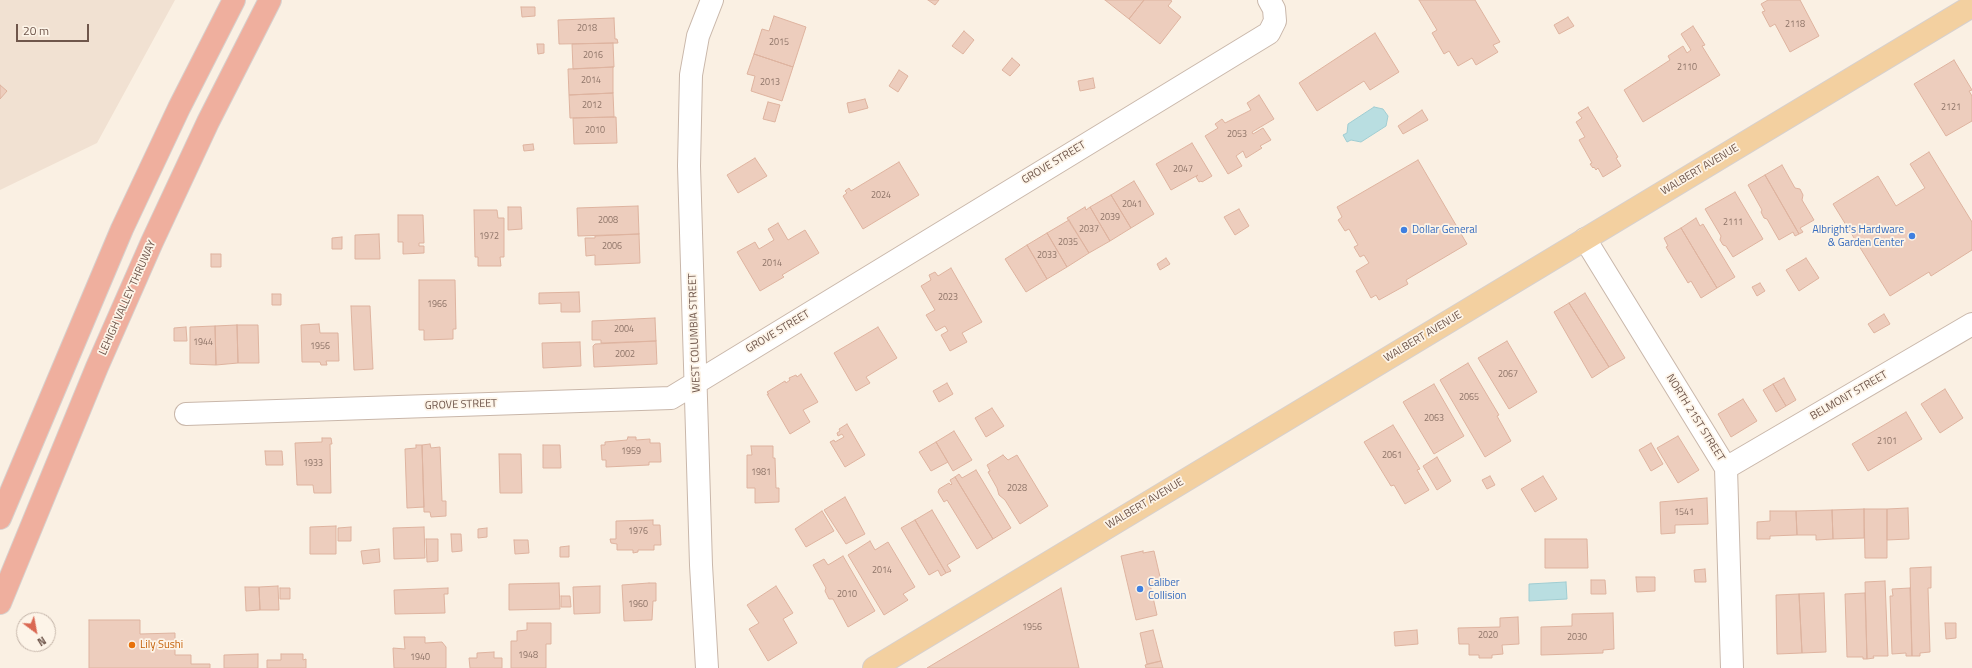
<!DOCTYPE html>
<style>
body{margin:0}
#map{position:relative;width:1972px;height:668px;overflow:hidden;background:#faf0e3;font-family:"Titillium Web",sans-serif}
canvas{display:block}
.north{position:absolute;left:16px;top:612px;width:40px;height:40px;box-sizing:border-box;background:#fdf4e8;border:1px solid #c4b5a9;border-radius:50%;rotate:148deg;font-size:11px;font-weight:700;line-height:16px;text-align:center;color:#6f564b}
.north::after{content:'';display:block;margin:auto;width:14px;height:18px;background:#da6852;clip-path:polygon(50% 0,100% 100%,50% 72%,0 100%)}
.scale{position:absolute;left:16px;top:24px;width:73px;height:18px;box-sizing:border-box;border:2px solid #6f564b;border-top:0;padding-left:5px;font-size:12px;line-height:14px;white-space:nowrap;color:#6f564b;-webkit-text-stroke:3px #fdf4e8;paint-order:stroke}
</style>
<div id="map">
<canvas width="1972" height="668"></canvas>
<div class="north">N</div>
<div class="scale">20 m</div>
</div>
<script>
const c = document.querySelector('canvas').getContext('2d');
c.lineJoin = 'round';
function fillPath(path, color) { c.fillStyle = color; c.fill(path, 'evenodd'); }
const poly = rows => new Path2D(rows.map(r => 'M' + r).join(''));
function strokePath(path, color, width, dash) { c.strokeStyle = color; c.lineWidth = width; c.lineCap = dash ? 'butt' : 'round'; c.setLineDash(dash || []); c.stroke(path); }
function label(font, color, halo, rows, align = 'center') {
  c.font = font + ' "Titillium Web",sans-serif'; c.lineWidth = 3.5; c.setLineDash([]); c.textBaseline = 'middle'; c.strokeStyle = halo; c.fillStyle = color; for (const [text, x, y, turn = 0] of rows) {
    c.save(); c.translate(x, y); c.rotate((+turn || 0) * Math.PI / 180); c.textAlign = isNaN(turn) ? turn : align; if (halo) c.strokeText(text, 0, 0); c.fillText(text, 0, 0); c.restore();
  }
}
const residential = poly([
 [0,0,175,0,97,143,0,190]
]);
const water = poly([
 [1374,107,1383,109,1388,116,1386,126,1361,142,1351,140,1347,142,1343,135,1347,133,1348,124,1374,107],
 [1566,582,1567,599,1529,601,1529,584,1566,582]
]);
const building = poly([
 [928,0,939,0,935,5,928,0],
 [1105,0,1144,0,1129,19,1105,0],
 [1144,0,1170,0,1172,1,1168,6,1181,17,1160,44,1129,19,1144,0],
 [1419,0,1475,0,1500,42,1493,45,1498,52,1476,65,1472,58,1458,66,1449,51,1444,54,1432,33,1437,30,1419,0],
 [1768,0,1800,0,1819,36,1790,52,1775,24,1770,27,1762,12,1765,11,1761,4,1768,0],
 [521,7,535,7,535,16,522,17,521,7],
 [774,16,806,27,793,67,754,54,762,29,769,31,774,16],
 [1568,17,1574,26,1559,34,1554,25,1568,17],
 [614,18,615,39,617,39,618,43,559,44,558,20,614,18],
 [1693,26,1705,45,1702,46,1720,75,1643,122,1624,90,1670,60,1668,56,1683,46,1687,53,1691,50,1681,34,1693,26],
 [964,31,974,40,963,54,952,46,964,31],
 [1375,33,1399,72,1370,90,1364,81,1317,111,1299,83,1375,33],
 [613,43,614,67,573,69,572,44,613,43],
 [537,44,544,44,544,53,538,54,537,44],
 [754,54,793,67,782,101,751,91,755,76,747,74,754,54],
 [1012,58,1020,65,1010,76,1002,70,1012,58],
 [1954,60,1972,90,1969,91,1972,96,1972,121,1946,136,1914,84,1954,60],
 [613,67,613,93,569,95,568,69,613,67],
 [899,70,908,76,898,92,889,86,899,70],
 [1093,78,1095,88,1080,91,1078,81,1093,78],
 [0,85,7,91,0,99,0,85],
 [613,93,614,117,570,118,569,95,613,93],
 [1259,95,1274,119,1252,132,1253,134,1263,128,1271,140,1260,146,1262,148,1246,158,1243,151,1236,156,1242,166,1228,174,1205,136,1218,128,1215,124,1222,119,1225,123,1251,110,1247,103,1259,95],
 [865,99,868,108,849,113,847,103,865,99],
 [768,102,780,105,775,122,763,119,768,102],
 [1588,107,1618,157,1616,158,1621,166,1603,177,1598,168,1596,170,1594,167,1593,168,1590,164,1592,163,1579,140,1585,137,1576,122,1582,118,1578,113,1588,107],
 [1422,110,1428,120,1403,134,1398,126,1422,110],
 [614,117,616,117,617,143,574,144,573,118,614,117],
 [1192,143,1212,176,1202,182,1201,181,1199,182,1196,177,1198,175,1171,190,1156,164,1192,143],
 [533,144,534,150,524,151,523,145,533,144],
 [1929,152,1972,222,1972,250,1931,276,1929,272,1890,296,1833,204,1878,176,1896,206,1925,188,1910,164,1929,152],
 [755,158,767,176,738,193,727,175,755,158],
 [1418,160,1467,244,1406,280,1408,284,1379,300,1376,295,1371,298,1356,271,1369,263,1364,255,1360,257,1354,247,1358,245,1349,229,1345,231,1338,220,1342,217,1337,207,1418,160],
 [899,162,919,195,863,229,843,196,847,193,845,191,849,188,851,191,899,162],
 [1782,165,1795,188,1800,189,1803,195,1802,200,1814,220,1800,228,1803,232,1799,234,1765,175,1782,165],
 [1765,175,1799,234,1795,236,1793,232,1779,240,1767,219,1764,218,1761,212,1762,210,1748,185,1765,175],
 [1134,181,1154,214,1131,228,1111,195,1134,181],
 [1735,192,1763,239,1733,257,1726,246,1723,245,1720,240,1721,236,1705,209,1735,192],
 [1111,195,1131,228,1110,241,1090,207,1111,195],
 [638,206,639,234,578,236,577,208,638,206],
 [508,207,521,207,522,229,508,230,508,207],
 [1085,207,1086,210,1090,207,1110,241,1089,253,1067,218,1085,207],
 [1239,209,1249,226,1235,235,1224,217,1239,209],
 [474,210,497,210,498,218,504,218,504,257,500,257,501,266,478,266,478,257,475,257,474,210],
 [398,215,423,215,424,243,419,243,419,246,424,246,424,253,403,254,403,242,398,242,398,215],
 [1696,218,1700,226,1703,224,1735,277,1717,288,1681,228,1696,218],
 [1069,220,1089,253,1067,267,1047,233,1069,220],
 [778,223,788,240,805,230,819,253,782,275,784,277,760,291,737,252,755,242,759,249,774,240,768,229,778,223],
 [1681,228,1717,288,1701,298,1691,281,1688,283,1666,247,1668,246,1664,238,1681,228],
 [1047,233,1067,267,1047,279,1027,245,1047,233],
 [379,234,380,259,355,259,355,235,379,234],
 [639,234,640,263,595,265,595,255,586,256,585,238,595,238,595,236,639,234],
 [342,237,342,249,332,249,332,238,342,237],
 [1027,245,1047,279,1026,292,1005,259,1027,245],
 [211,254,221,254,221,267,211,267,211,254],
 [1166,258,1170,264,1160,270,1157,264,1166,258],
 [1806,258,1819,278,1799,291,1786,270,1806,258],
 [951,268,982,322,962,333,967,342,950,351,941,335,948,331,945,326,936,331,926,315,935,310,921,286,931,280,929,275,935,272,938,276,951,268],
 [419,280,455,280,456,329,453,329,453,339,424,340,424,330,419,330,419,280],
 [1760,283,1765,291,1757,296,1752,287,1760,283],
 [579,292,580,312,561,312,561,303,539,304,539,293,579,292],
 [1585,293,1625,358,1609,367,1569,303,1585,293],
 [272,294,281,294,281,305,272,305,272,294],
 [1569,303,1609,367,1592,378,1554,312,1569,303],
 [351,306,370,306,373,369,354,370,351,306],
 [1884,314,1890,324,1874,333,1868,324,1884,314],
 [655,318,656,341,601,343,601,340,592,340,592,321,655,318],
 [319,324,320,333,338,333,339,361,326,361,327,365,321,365,320,362,302,362,301,325,319,324],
 [237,325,238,363,216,365,215,326,237,325],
 [237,325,258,325,259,363,238,363,237,325],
 [215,326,216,365,190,364,190,327,215,326],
 [186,327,187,341,174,341,174,328,186,327],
 [878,327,897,358,866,377,870,383,856,391,834,353,878,327],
 [656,341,657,364,594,367,593,346,595,344,656,341],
 [1507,341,1537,392,1509,409,1478,358,1507,341],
 [580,342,581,366,543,368,542,343,580,342],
 [1468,363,1499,415,1497,416,1511,441,1485,457,1440,380,1468,363],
 [801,374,818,402,803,410,810,422,790,434,767,394,769,394,767,392,785,381,786,383,790,380,789,378,796,375,797,377,801,374],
 [1784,378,1796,400,1786,406,1773,384,1784,378],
 [947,383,953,394,939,402,933,391,947,383],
 [1434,384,1464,436,1434,454,1403,402,1434,384],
 [1773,384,1786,406,1776,412,1763,390,1773,384],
 [1945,389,1963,418,1940,433,1921,404,1945,389],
 [1743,399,1757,421,1731,437,1718,414,1743,399],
 [992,408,1004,426,986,437,975,418,992,408],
 [1906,412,1922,439,1868,471,1852,444,1906,412],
 [847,424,865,455,845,467,830,442,834,440,835,442,844,437,842,434,838,436,837,433,840,431,839,429,847,424],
 [1393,425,1420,469,1417,470,1429,490,1405,504,1394,485,1391,486,1364,442,1393,425],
 [954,431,972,460,953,471,936,442,954,431],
 [1678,436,1699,470,1678,483,1657,448,1678,436],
 [628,437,636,437,636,440,650,439,650,443,660,443,661,462,649,462,649,465,606,467,606,460,602,460,601,445,605,445,605,442,627,440,628,437],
 [322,438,331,438,332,444,330,444,331,493,314,493,313,485,297,485,295,443,322,442,322,438],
 [936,442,948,462,931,471,919,452,936,442],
 [1651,443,1663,464,1651,471,1639,450,1651,443],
 [430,444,431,448,440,447,442,501,446,501,446,516,431,517,430,512,424,512,422,445,430,444],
 [416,445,422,445,424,507,407,508,405,449,416,448,416,445],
 [543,445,560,445,561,468,543,468,543,445],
 [751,446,773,446,773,458,775,458,776,488,779,488,779,502,755,503,755,488,747,488,747,455,752,455,751,446],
 [265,451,282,451,283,465,266,465,265,451],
 [499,454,521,454,522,493,500,493,499,454],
 [1003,455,1008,460,1017,455,1048,506,1020,524,1005,500,999,495,997,488,988,472,990,471,987,465,1003,455],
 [1437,457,1451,481,1437,490,1423,466,1437,457],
 [976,470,1011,528,993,539,955,477,959,474,962,478,976,470],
 [1490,476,1495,485,1487,489,1482,480,1490,476],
 [1543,476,1557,499,1535,512,1521,489,1543,476],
 [955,477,993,539,977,549,947,500,944,502,938,492,939,489,949,483,951,485,952,484,950,480,955,477],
 [845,497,865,534,846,544,824,510,845,497],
 [1707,498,1708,524,1675,525,1675,533,1661,534,1660,502,1707,498],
 [1908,508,1909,539,1887,540,1887,509,1908,508],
 [1864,509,1887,509,1887,558,1865,558,1864,509],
 [1864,509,1864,538,1833,539,1832,510,1864,509],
 [932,510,960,557,947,565,951,571,946,573,915,520,932,510],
 [1832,510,1833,539,1816,540,1816,535,1797,535,1796,511,1832,510],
 [822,511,834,531,806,547,795,529,822,511],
 [1770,511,1796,511,1797,535,1770,536,1770,539,1757,539,1757,522,1770,521,1770,511],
 [653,520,653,525,660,525,661,545,654,545,654,550,638,550,638,552,633,553,633,550,617,550,617,544,611,543,610,539,616,539,616,521,653,520],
 [915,520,946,573,941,576,938,570,929,575,901,528,915,520],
 [336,526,336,554,310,554,310,527,336,526],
 [351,527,351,541,338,541,338,528,351,527],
 [424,527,425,558,394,559,393,528,424,527],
 [487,528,487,537,478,538,478,529,487,528],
 [451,534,461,534,462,551,452,552,451,534],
 [426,539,438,539,438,561,427,562,426,539],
 [1545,539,1587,539,1588,568,1545,568,1545,539],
 [514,540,528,540,529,553,515,554,514,540],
 [870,541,875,550,888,542,915,587,903,594,908,600,884,615,848,555,870,541],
 [569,546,569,557,560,557,560,547,569,546],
 [379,549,380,562,363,564,361,551,379,549],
 [1143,551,1143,553,1154,551,1161,581,1150,584,1157,615,1136,620,1121,556,1143,551],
 [843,556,875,611,848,627,833,599,829,599,825,591,826,588,813,565,824,559,828,565,843,556],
 [1931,567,1931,588,1928,588,1930,652,1920,653,1920,656,1912,656,1910,568,1931,567],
 [1705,569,1706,582,1695,582,1694,570,1705,569],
 [1636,577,1655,577,1655,591,1637,592,1636,577],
 [1591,580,1605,580,1606,594,1591,594,1591,580],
 [1885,581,1888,656,1873,656,1874,658,1867,659,1865,582,1885,581],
 [559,583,560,609,509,610,509,584,559,583],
 [649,583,656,583,656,601,653,601,652,620,624,621,622,585,649,583],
 [278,586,279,610,260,610,259,587,278,586],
 [600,586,600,613,574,614,573,587,600,586],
 [776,586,793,613,783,619,797,643,768,661,749,629,759,623,747,605,776,586],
 [245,587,259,587,260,610,246,611,245,587],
 [280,588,290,588,290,599,280,599,280,588],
 [448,588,448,594,444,594,445,613,395,614,394,590,448,588],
 [1061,588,1079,668,927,668,1061,588],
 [1910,588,1912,656,1906,656,1906,653,1892,654,1890,596,1893,596,1892,589,1910,588],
 [1824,593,1826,652,1802,653,1799,594,1824,593],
 [1865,593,1867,659,1863,659,1863,657,1847,657,1845,594,1865,593],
 [1799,594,1802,653,1777,654,1776,595,1799,594],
 [561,596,570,596,571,607,561,607,561,596],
 [1613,613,1614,649,1603,650,1603,653,1541,655,1541,627,1572,626,1572,614,1613,613],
 [1518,617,1519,644,1502,645,1503,654,1492,655,1492,658,1479,658,1479,655,1469,655,1469,644,1459,644,1458,628,1500,627,1500,618,1518,617],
 [89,620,140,620,140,634,175,633,175,655,191,655,191,664,210,664,210,668,89,668,89,620],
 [527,623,551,623,551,644,546,644,546,668,511,668,511,641,517,641,517,631,527,630,527,623],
 [1945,623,1956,623,1956,638,1946,639,1945,623],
 [1153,630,1161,661,1147,664,1140,633,1153,630],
 [1417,630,1418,644,1395,646,1394,632,1417,630],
 [404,637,425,637,425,643,442,642,446,647,446,668,394,668,393,648,405,649,404,637],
 [494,652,494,658,502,658,502,668,470,668,469,658,477,658,477,653,494,652],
 [258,654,258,668,224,668,224,655,258,654],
 [281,654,303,654,303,660,306,659,306,668,267,668,267,660,281,660,281,654],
 [1161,661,1163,668,1146,668,1145,665,1161,661]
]);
const minor = poly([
 [1585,239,1726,468,1732,668],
 [186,414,671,398,1269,33,1275,21,1274,9,1269,0],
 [1726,468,1972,324],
 [707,668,701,565,689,166,691,75,698,36,712,0]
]);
const major = poly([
 [874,668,1972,6]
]);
const highway = poly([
 [0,518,122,229,179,108,234,0],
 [0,603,97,367,152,242,208,122,270,0]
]);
const markers = [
 [1404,230,4,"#3f7fe0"],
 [1912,236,4,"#3f7fe0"],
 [1140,589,4,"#3f7fe0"],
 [132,645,4,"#e8710a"]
];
const numberNames = [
 ["2118",1795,25],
 ["2018",587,29],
 ["2015",779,43],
 ["2016",593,56],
 ["2110",1687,68],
 ["2014",591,81],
 ["2013",770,83],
 ["2012",592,106],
 ["2121",1951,108],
 ["2010",595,131],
 ["2053",1237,135],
 ["2047",1183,170],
 ["2024",881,196],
 ["2041",1132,205],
 ["2039",1110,218],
 ["2008",608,221],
 ["2111",1733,223],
 ["2037",1089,230],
 ["1972",489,237],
 ["2035",1068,243],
 ["2006",612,247],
 ["2033",1047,256],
 ["2014",772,264],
 ["2023",948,298],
 ["1966",437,305],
 ["2004",624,330],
 ["1944",203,343],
 ["1956",320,347],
 ["2002",625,355],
 ["2067",1508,375],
 ["2065",1469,398],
 ["2063",1434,419],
 ["2101",1887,442],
 ["1959",631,452],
 ["2061",1392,456],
 ["1933",313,464],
 ["1981",761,473],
 ["2028",1017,489],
 ["1541",1684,513],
 ["1976",638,532],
 ["2014",882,571],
 ["2010",847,595],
 ["1960",638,605],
 ["1956",1032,628],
 ["2020",1488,636],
 ["2030",1577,638],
 ["1948",528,656],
 ["1940",420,658]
];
const streetNames = [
 ["GROVE STREET",1054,163,-31],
 ["WALBERT AVENUE",1700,170,-31],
 ["LEHIGH VALLEY THRUWAY",128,298,-66],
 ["GROVE STREET",778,332,-31],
 ["WEST COLUMBIA STREET",695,333,-92],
 ["WALBERT AVENUE",1423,337,-31],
 ["BELMONT STREET",1849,396,-30],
 ["GROVE STREET",461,405,-2],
 ["NORTH 21ST STREET",1695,418,58],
 ["WALBERT AVENUE",1145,504,-31]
];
const shopNames = [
 ["Dollar General",1412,230],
 ["Albright's Hardware",1904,230,"right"],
 ["& Garden Center",1904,243,"right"],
 ["Caliber",1148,583],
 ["Collision",1148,596]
];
const foodNames = [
 ["Lily Sushi",140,645]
];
fillPath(residential, '#f1e1d2');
fillPath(water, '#b9dee1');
strokePath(water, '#a0cdd2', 1);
fillPath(building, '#edcdbd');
strokePath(building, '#deb39f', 1);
strokePath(minor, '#c9b7aa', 24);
strokePath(major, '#d7d0cd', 24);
strokePath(highway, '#d7d0cd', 24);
strokePath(minor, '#fff', 22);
strokePath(major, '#f3d0a0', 22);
strokePath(highway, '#efaf9e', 22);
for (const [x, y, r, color] of markers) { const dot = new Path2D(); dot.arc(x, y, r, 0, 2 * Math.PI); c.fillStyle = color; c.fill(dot); strokePath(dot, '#fdf4e8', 1.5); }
label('9px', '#8e7468', null, numberNames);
label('11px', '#6f564b', '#fdf4e8', streetNames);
label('11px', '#366cbe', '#fdf4e8', shopNames, 'left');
label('11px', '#c56008', '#fdf4e8', foodNames, 'left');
</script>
